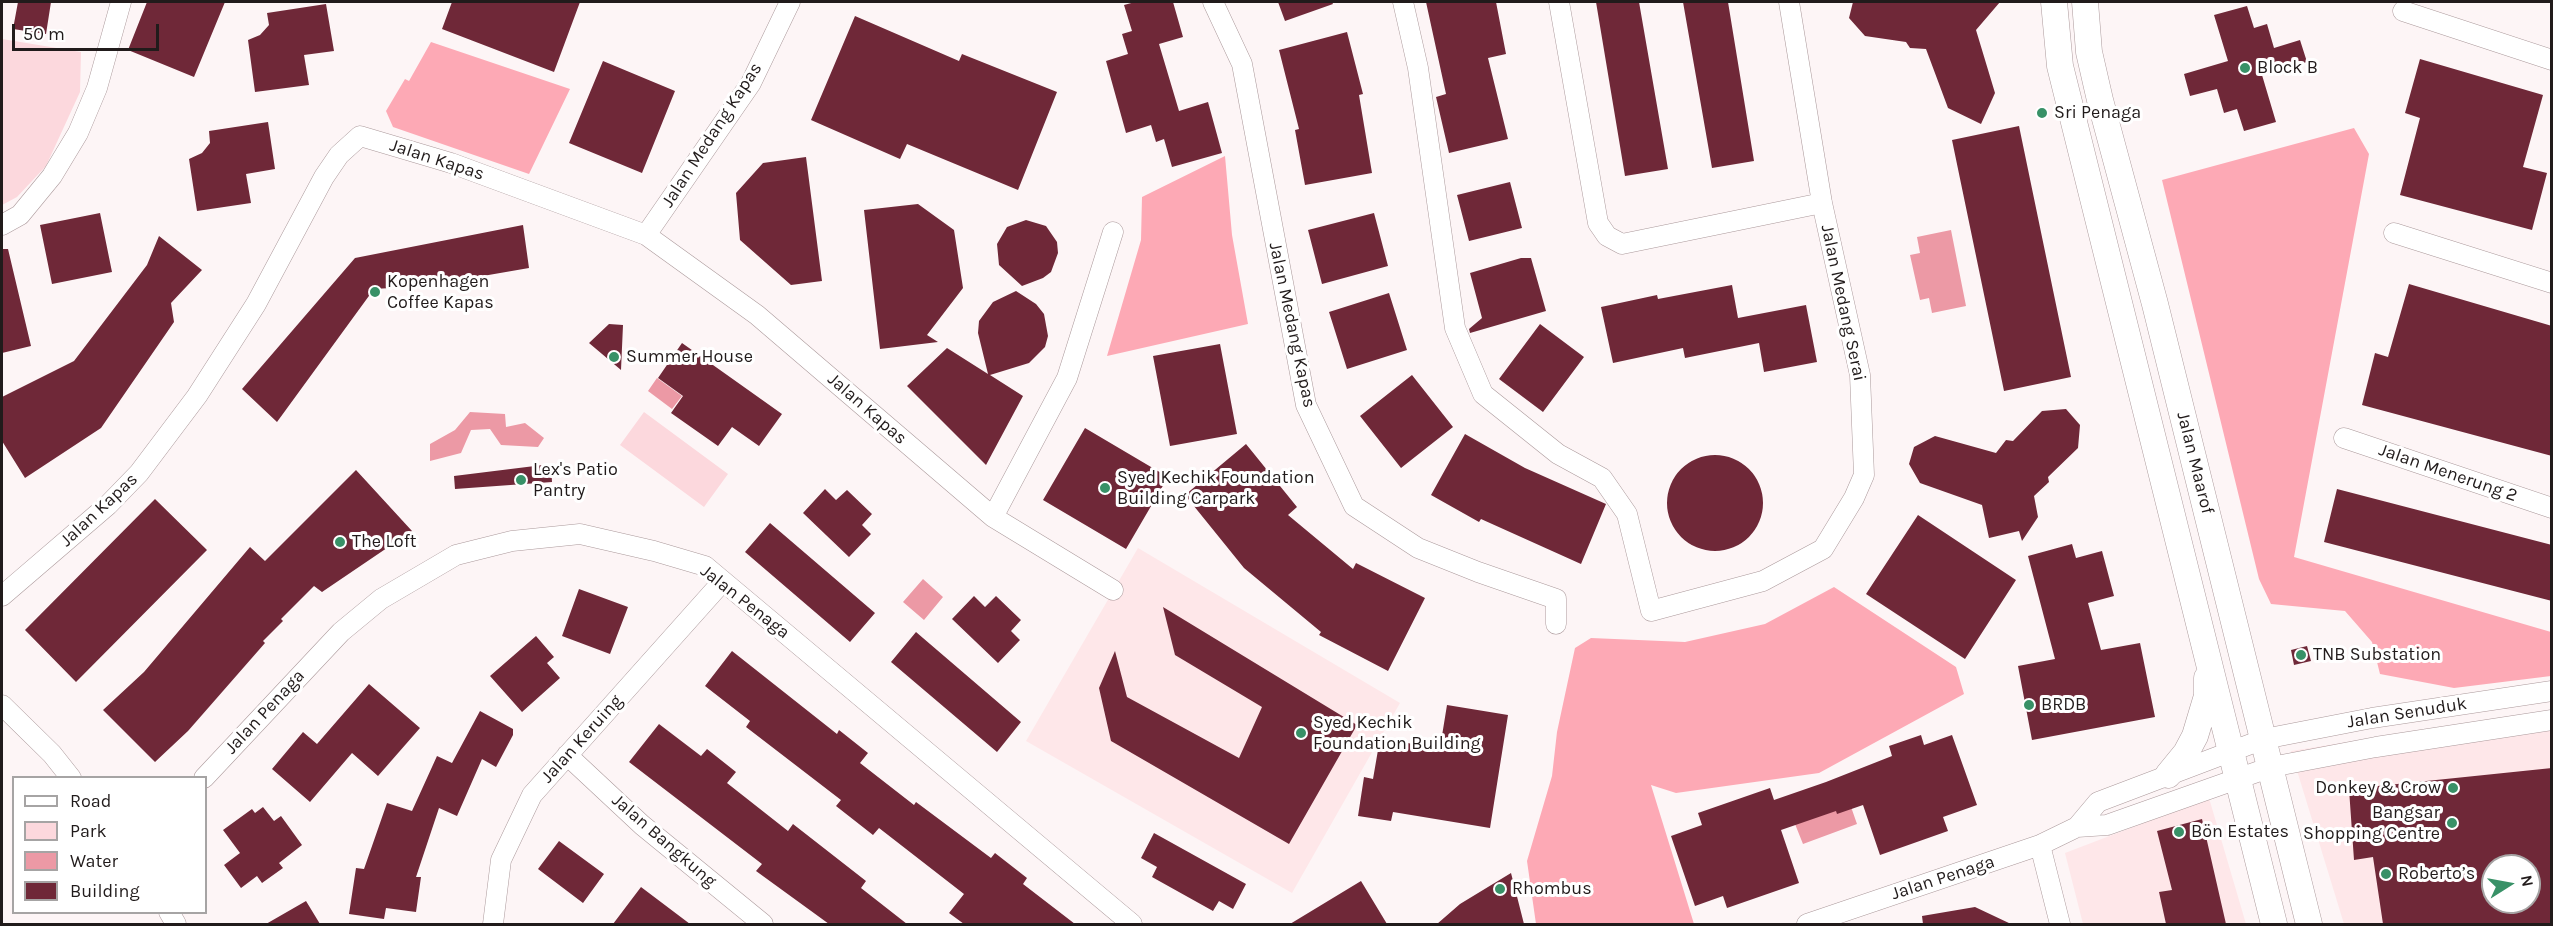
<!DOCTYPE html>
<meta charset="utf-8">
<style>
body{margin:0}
#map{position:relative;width:2553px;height:926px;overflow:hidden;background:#fdf5f6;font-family:Karla,sans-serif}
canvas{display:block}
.frame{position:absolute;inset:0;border:3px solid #211b1b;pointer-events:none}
.legend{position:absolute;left:12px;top:776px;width:195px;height:138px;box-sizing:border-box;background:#fff;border:2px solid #a6a4a4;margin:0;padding:8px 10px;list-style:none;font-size:18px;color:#211b1b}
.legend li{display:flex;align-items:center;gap:12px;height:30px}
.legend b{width:30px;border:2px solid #a6a4a4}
.north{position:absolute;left:2481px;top:854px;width:60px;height:60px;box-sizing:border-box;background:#fff;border:2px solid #a6a4a4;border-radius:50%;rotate:79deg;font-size:16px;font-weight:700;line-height:24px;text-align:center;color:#211b1b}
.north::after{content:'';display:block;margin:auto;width:21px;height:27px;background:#389167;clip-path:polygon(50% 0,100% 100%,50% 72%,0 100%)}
.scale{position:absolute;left:12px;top:24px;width:147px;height:27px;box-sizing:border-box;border:3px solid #211b1b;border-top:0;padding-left:8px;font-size:18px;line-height:21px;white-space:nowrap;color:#211b1b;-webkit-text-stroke:4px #fff;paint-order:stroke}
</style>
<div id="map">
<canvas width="2553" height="926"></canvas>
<div class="frame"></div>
<ul class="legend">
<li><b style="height:8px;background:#fff"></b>Road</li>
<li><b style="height:16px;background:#fcd8dd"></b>Park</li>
<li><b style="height:16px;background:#ec99a5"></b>Water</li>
<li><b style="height:16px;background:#6f2838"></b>Building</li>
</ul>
<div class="north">N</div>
<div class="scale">50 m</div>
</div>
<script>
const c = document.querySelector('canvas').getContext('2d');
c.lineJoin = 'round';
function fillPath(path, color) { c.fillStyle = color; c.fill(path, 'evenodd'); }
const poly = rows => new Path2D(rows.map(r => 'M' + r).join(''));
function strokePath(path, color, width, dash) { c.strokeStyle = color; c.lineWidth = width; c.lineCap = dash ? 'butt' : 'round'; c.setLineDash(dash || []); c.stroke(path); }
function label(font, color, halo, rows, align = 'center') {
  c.font = font + ' Karla,sans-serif'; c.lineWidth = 6; c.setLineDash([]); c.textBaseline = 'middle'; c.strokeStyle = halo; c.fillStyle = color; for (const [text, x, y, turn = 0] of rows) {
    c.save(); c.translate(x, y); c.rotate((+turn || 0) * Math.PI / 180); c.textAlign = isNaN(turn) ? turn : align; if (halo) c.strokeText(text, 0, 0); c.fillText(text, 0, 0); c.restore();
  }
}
const built = poly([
 [1138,548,1400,703,1292,893,1026,741],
 [2551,710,2551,924,2344,924,2291,751],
 [2493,866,2529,866,2529,902,2493,902],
 [2209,798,2246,924,2083,924,2065,853]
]);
const green = poly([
 [2,39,81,52,80,92,46,166,17,197,2,205],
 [644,412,728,474,704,507,620,445]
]);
const forest = poly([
 [431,42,570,89,529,174,393,127,386,111,405,79,409,81],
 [2354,128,2369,154,2294,557,2551,632,2551,676,2454,688,2380,674,2372,642,2345,611,2271,604,2259,579,2162,180],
 [1225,156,1232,235,1248,324,1107,356,1141,240,1142,197],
 [1834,587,1956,667,1964,694,1819,773,1676,793,1651,785,1694,924,1536,924,1527,861,1552,776,1557,732,1575,648,1591,638,1685,642,1765,624]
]);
const water = poly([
 [1951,230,1966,306,1932,313,1929,298,1920,300,1910,255,1920,253,1917,237],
 [657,378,682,396,672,409,648,391],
 [470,412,505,414,506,427,525,423,544,438,538,447,501,445,490,429,471,430,461,453,430,461,430,444,455,430],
 [923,579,943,597,924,620,903,602],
 [1850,804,1857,824,1803,844,1795,824]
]);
const building = poly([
 [18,2,51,2,46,34,13,29],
 [147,2,225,2,194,77,128,50],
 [452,2,580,2,554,72,442,29],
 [1135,2,1173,2,1183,37,1159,44,1179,111,1208,102,1222,153,1172,167,1164,139,1156,142,1151,125,1126,133,1106,61,1128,54,1122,34,1132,31,1124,5],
 [1278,2,1332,2,1333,4,1285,21],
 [1426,2,1496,2,1506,54,1488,58,1508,139,1449,153,1436,97,1446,94],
 [1596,2,1639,2,1668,169,1625,176],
 [1683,2,1728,2,1754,161,1712,168],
 [1853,2,2000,2,1976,30,1995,93,1981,124,1948,108,1926,49,1910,48,1906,42,1865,36,1849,18],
 [326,4,334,51,304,55,309,85,255,92,248,40,260,35,269,25,267,13],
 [2247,6,2254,28,2267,24,2274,48,2300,40,2307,62,2262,75,2276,122,2244,131,2237,109,2224,113,2217,89,2190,96,2184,74,2228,61,2214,15],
 [855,16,959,61,962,54,1057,92,1018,190,907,144,900,159,811,120],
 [1347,32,1363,94,1359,95,1372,173,1305,185,1295,130,1299,129,1279,50],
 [2420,59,2543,95,2523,167,2547,173,2532,230,2400,195,2420,118,2405,113],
 [603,61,675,91,642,173,569,143],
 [268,122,275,169,246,174,251,203,197,211,189,159,202,153,210,143,209,131],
 [2019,126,2071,377,2004,391,1952,140],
 [806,157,822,281,791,285,740,240,736,193,763,163],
 [1510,182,1522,228,1469,241,1457,195],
 [918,204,954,230,963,288,927,335,938,342,880,349,864,210],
 [100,213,112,272,52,284,40,225],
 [1374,213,1388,266,1322,284,1308,230],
 [1026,220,1046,226,1057,242,1058,253,1051,272,1043,278,1022,286,999,265,997,244,1007,227],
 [523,225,529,268,425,286,374,289,277,422,242,389,355,258],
 [159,236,202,270,171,303,174,322,101,428,25,478,2,441,2,397,74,361,147,265],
 [2,249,8,249,31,346,2,353],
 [1521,258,1531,258,1546,311,1470,333,1469,329,1482,318,1470,273],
 [2409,284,2552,326,2552,456,2362,405,2375,353,2388,357],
 [1732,285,1738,318,1806,305,1817,362,1764,372,1759,343,1685,358,1683,348,1613,363,1601,307,1657,295,1658,299],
 [1016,291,1036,304,1044,314,1048,336,1045,347,1029,363,990,375,1023,396,986,465,907,386,947,348,988,374,978,333,979,321,993,302],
 [1389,293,1407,350,1347,369,1329,312],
 [609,324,623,325,621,370,589,343],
 [1540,324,1584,357,1543,412,1499,379],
 [682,343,782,414,759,446,732,427,718,446,671,413,683,396,658,378],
 [1220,344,1237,434,1170,446,1153,356],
 [1412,375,1453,427,1401,468,1360,416],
 [2066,409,2080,425,2078,448,2048,477,2049,482,2034,496,2038,517,2022,541,2019,531,1989,538,1982,505,1920,483,1909,464,1914,447,1935,436,1996,453,2006,440,2013,441,2042,411],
 [1085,428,1168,477,1126,549,1043,500],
 [1465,434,1525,468,1606,504,1581,564,1481,519,1479,522,1431,495],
 [1246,444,1297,507,1288,515,1353,569,1356,563,1425,598,1388,671,1319,635,1321,632,1244,568,1185,495],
 '1667 503a48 48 0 1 1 96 0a48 48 0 1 1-96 0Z',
 [551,464,552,482,455,489,454,476],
 [356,470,412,531,322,592,314,586,281,619,283,621,263,641,265,643,188,731,155,762,103,710,144,672,250,547,265,561],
 [825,489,836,500,847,490,872,514,862,525,871,534,849,557,803,513],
 [2337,489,2552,545,2552,601,2324,542],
 [155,499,207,550,76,682,25,630],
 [1918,515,2016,580,1965,659,1866,594],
 [770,523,875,613,850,642,745,552],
 [2072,544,2076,558,2102,551,2114,596,2088,603,2101,650,2140,643,2155,717,2032,740,2018,666,2055,659,2028,556],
 [579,589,628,607,610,654,562,636],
 [974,596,985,607,996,596,1021,620,1011,631,1020,640,998,663,952,619],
 [1163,607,1357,725,1289,844,1111,741,1099,688,1115,651,1127,697,1239,758,1262,707,1175,655],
 [916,632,1021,722,997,752,891,662],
 [536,636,554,657,547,663,560,678,522,712,490,676],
 [2307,646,2311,661,2294,665,2291,650],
 [732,651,837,734,839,730,868,753,860,763,914,805,916,802,991,858,995,853,1027,878,1023,884,1075,924,964,924,949,913,964,894,879,828,873,835,836,806,841,800,746,727,750,721,705,686],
 [369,684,420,728,378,776,352,753,310,802,272,769,303,732,317,744],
 [1447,705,1508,715,1490,828,1393,812,1391,821,1358,816,1364,777,1373,779,1378,750,1392,752,1394,741,1440,748],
 [480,711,513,729,513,735,496,767,482,759,457,816,439,808,416,877,421,877,416,912,386,908,384,919,349,914,356,868,364,869,387,803,412,811,437,756,452,763],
 [659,724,701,756,707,749,736,772,727,783,788,831,793,824,866,881,861,888,907,924,829,924,756,871,762,864,629,762],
 [1921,735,1924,745,1952,735,1977,805,1943,817,1948,831,1880,855,1863,805,1837,814,1836,811,1781,830,1799,883,1727,908,1723,896,1695,906,1671,836,1702,825,1698,813,1770,788,1774,800,1826,782,1892,756,1889,746],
 [2552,768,2552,924,2383,924,2373,857,2354,860,2349,789],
 [2493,866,2529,866,2529,902,2493,902],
 [263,807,274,821,281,816,302,845,279,863,283,868,262,883,257,876,241,888,224,865,240,853,223,830,252,809,255,813],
 [2202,819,2226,924,2166,924,2159,892,2172,890,2157,831],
 [1154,833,1246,884,1233,909,1219,901,1213,911,1152,877,1157,867,1141,858],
 [559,841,604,874,583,903,538,869],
 [1511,873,1524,924,1437,924,1460,904],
 [1361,881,1387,924,1290,924],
 [641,887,690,924,613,924],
 [306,901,320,924,266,924],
 [1975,907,2011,924,1923,924,1922,916]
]);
const minor = poly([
 [1213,2,1242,64,1306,405,1354,506,1418,548,1478,572,1556,599,1556,624],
 [1403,2,1418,68,1455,328,1483,394,1558,454,1602,478,1627,514,1651,611,1763,581,1823,549,1854,498,1864,475,1860,375,1822,203,1789,2],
 [1559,2,1598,223,1607,236,1622,244,1822,203],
 [2403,11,2552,60],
 [2,225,20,215,52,176,78,133,97,88,121,2],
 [2394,233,2552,283],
 [646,235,751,83,790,2],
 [2344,438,2552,508],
 [993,517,1067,378,1113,232],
 [2,596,108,505,139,473,197,396,256,304,324,177,339,155,360,136,451,163,646,235,757,315,993,517,1113,590],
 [2,705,52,754,71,778],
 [567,755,642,825,763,924],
 [204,778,341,632,381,599,456,555,512,541,580,534,654,551,705,566,1132,924],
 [2077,827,2098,802,2264,739,2372,718,2552,691],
 [2040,845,2060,924],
 [169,912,176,924],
 [493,924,501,860,532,795,723,581],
 [1807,924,2040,845,2077,827,2107,825,2271,767,2376,747,2552,720]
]);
const major = poly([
 [2054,2,2060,66,2274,924],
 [2085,2,2089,52,2100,100,2155,304,2309,924],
 [2168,775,2186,753,2195,736,2207,696,2207,678]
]);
const markers = [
 [2245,68,6,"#389167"],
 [2042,113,6,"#389167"],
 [375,292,6,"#389167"],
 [614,357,6,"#389167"],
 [521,480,6,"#389167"],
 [1105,488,6,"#389167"],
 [340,542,6,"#389167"],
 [2301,655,6,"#389167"],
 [2029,705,6,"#389167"],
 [1301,733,6,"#389167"],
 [2453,788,6,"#389167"],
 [2452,823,6,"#389167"],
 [2179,832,6,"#389167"],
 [2386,874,6,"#389167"],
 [1500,889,6,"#389167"]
];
const poiNames = [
 ["Block B",2257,68],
 ["Sri Penaga",2054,113],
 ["Kopenhagen",387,282],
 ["Coffee Kapas",387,303],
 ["Summer House",626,357],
 ["Lex's Patio",533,470],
 ["Pantry",533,491],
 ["Syed Kechik Foundation",1117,478],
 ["Building Carpark",1117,499],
 ["The Loft",352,542],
 ["TNB Substation",2313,655],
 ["BRDB",2041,705],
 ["Syed Kechik",1313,723],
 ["Foundation Building",1313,744],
 ["Donkey & Crow",2441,788,"right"],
 ["Bangsar",2440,813,"right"],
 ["Shopping Centre",2440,834,"right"],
 ["Bön Estates",2191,832],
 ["Roberto’s",2398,874],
 ["Rhombus",1512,889]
];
const streetNames = [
 ["Jalan Medang Kapas",712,135,-57],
 ["Jalan Kapas",437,160,18],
 ["Jalan Medang Serai",1843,303,78],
 ["Jalan Medang Kapas",1292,325,78],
 ["Jalan Kapas",867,409,41],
 ["Jalan Maarof",2195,463,76],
 ["Jalan Menerung 2",2448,473,19],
 ["Jalan Kapas",99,510,-43],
 ["Jalan Penaga",745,602,38],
 ["Jalan Penaga",265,712,-47],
 ["Jalan Senuduk",2407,713,-9],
 ["Jalan Keruing",582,739,-48],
 ["Jalan Bangkung",664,841,41],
 ["Jalan Penaga",1943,878,-18]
];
fillPath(built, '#fee7e9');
fillPath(green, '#fcd8dd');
fillPath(forest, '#fda9b5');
fillPath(water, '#ec99a5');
fillPath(building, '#6f2838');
strokePath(minor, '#ab999b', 21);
strokePath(major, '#ab999b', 27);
strokePath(minor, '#fff', 20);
strokePath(major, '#fff', 26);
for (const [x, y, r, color] of markers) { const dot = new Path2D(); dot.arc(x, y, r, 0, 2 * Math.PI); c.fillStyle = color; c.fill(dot); strokePath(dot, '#fff', 2); }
label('18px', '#211b1b', '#fff', poiNames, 'left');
label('18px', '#211b1b', '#fff', streetNames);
</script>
